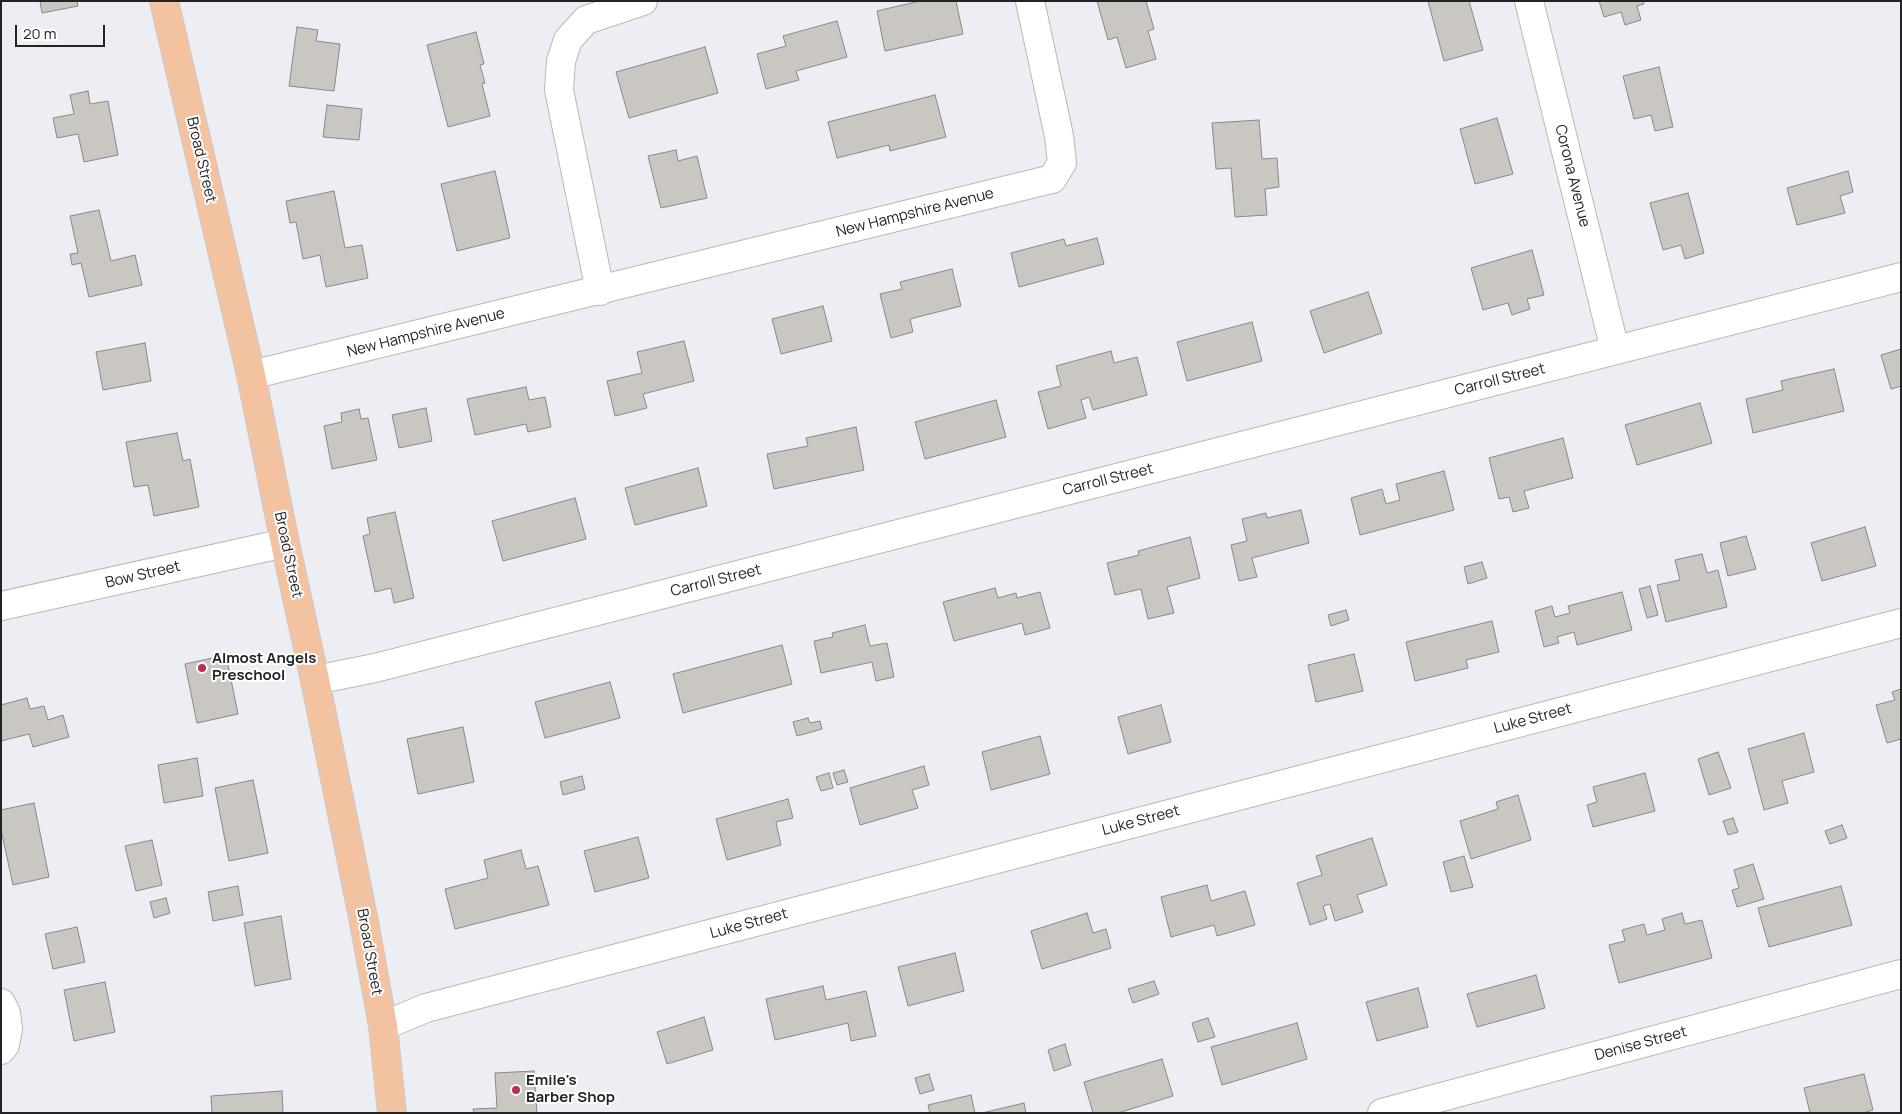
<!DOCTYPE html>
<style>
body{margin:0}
#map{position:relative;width:1902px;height:1114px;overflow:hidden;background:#edeef3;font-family:Manrope,sans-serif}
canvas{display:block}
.frame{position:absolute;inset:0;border:2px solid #222325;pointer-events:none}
.scale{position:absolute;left:15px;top:25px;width:90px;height:22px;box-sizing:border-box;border:2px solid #222325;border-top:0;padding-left:6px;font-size:15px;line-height:18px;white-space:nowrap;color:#222325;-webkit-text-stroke:4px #fff;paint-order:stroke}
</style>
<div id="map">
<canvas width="1902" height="1114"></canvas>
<div class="frame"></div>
<div class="scale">20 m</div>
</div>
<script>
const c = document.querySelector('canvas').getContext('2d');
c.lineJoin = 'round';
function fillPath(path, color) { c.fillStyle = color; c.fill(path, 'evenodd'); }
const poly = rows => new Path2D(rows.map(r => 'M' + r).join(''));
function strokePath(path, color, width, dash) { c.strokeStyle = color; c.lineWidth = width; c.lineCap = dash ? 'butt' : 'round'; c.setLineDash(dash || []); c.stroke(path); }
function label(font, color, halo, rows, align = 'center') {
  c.font = font + ' Manrope,sans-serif'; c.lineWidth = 4; c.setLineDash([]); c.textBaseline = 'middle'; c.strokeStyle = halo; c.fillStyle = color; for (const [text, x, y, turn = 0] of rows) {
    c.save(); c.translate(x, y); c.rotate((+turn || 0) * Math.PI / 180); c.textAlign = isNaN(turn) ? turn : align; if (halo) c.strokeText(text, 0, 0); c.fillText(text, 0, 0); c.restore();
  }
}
const building = poly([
 [40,1,77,1,78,6,42,13,40,1],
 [920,1,956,1,963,34,885,51,877,11,920,1],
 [1097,1,1146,1,1154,29,1148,31,1156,59,1126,68,1117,37,1108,40,1097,1],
 [1428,1,1469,1,1483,50,1444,61,1428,1],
 [1599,1,1643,1,1644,4,1637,6,1641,20,1625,25,1621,12,1604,17,1599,1],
 [837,21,847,57,796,71,799,80,766,89,757,54,786,46,783,36,837,21],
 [297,27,318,30,316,41,340,44,334,91,289,86,297,27],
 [476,32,484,64,480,65,485,83,482,84,490,116,448,127,427,45,476,32],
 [705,47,718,93,629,118,616,72,705,47],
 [1659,67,1673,127,1655,131,1651,115,1634,119,1623,76,1659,67],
 [88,91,90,104,108,101,118,155,84,162,78,134,57,138,53,118,74,114,70,95,88,91],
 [935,95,946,137,890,151,889,145,837,158,828,122,935,95],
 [327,105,362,109,359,140,323,137,327,105],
 [1497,118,1513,174,1475,184,1460,129,1497,118],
 [1259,120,1262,159,1277,158,1279,187,1265,189,1267,215,1235,217,1231,168,1216,169,1212,123,1259,120],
 [676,150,678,161,697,156,707,198,661,208,648,156,676,150],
 [495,171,510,238,457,251,441,184,495,171],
 [1848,171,1853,192,1840,196,1845,213,1797,225,1787,188,1848,171],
 [334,191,345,248,362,245,368,278,326,287,320,255,303,259,296,222,290,223,286,201,334,191],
 [1688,193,1704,253,1685,259,1681,245,1663,250,1650,203,1688,193],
 [99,210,111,261,135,255,142,285,89,297,81,263,72,265,70,254,78,253,70,216,99,210],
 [1097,238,1104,264,1019,287,1011,253,1064,239,1066,246,1097,238],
 [1532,250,1544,295,1527,299,1530,309,1512,315,1508,303,1483,310,1471,268,1532,250],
 [952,269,961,306,910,319,913,332,891,338,880,294,902,289,900,282,952,269],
 [1368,292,1382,333,1324,353,1310,311,1368,292],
 [823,306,832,341,781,354,772,319,823,306],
 [1252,322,1262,361,1187,381,1177,342,1252,322],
 [684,341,694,381,643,394,647,408,615,416,607,381,642,373,637,352,684,341],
 [145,343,151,381,103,390,96,352,145,343],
 [1901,349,1901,386,1891,389,1881,355,1901,349],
 [1111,351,1114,363,1137,357,1147,395,1093,410,1089,397,1081,400,1086,418,1048,429,1038,392,1061,386,1056,366,1111,351],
 [1834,369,1844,411,1753,433,1746,399,1783,390,1781,381,1834,369],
 [526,387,529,400,545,397,551,427,528,432,526,424,475,435,467,399,526,387],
 [996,400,1006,437,925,459,915,422,996,400],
 [1700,403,1712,443,1637,465,1625,425,1700,403],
 [426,408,432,441,399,448,392,415,426,408],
 [359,409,361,419,368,418,377,460,332,469,324,426,342,422,341,413,359,409],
 [856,427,864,470,774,489,767,454,808,446,806,438,856,427],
 [177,433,183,461,190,459,199,507,154,516,148,485,134,487,126,442,177,433],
 [1563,438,1573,478,1524,491,1529,508,1513,512,1509,497,1499,499,1489,458,1563,438],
 [698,468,707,506,635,525,625,488,698,468],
 [1444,471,1454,510,1360,535,1351,498,1382,489,1386,504,1400,500,1396,484,1444,471],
 [575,498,586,539,503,561,492,521,575,498],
 [1301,510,1309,543,1252,558,1257,577,1239,581,1231,545,1247,541,1242,519,1266,513,1267,518,1301,510],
 [395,512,414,598,394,603,391,588,375,592,363,536,370,534,367,518,395,512],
 [1865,527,1876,566,1822,581,1811,543,1865,527],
 [1746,536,1756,569,1728,576,1720,543,1746,536],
 [1190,537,1200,578,1167,587,1174,613,1148,619,1141,589,1115,595,1107,563,1139,555,1138,551,1190,537],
 [1702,554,1707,573,1718,570,1727,607,1666,622,1657,585,1680,580,1675,560,1702,554],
 [1482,562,1487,578,1468,584,1464,567,1482,562],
 [1650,586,1658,615,1647,618,1639,589,1650,586],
 [995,588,998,598,1016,593,1017,598,1040,592,1050,628,1025,635,1022,623,954,641,943,602,995,588],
 [1622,592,1632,630,1577,645,1574,632,1557,637,1559,643,1544,647,1535,611,1552,606,1555,617,1570,613,1568,606,1622,592],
 [1346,610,1349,620,1331,626,1328,615,1346,610],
 [1492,621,1499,652,1466,660,1468,668,1415,681,1406,642,1492,621],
 [865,625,870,646,887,643,894,677,876,681,872,662,821,673,814,641,833,637,832,633,865,625],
 [782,645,792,684,683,713,673,674,782,645],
 [1354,654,1363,691,1316,702,1308,665,1354,654],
 [226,655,238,714,197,723,185,664,226,655],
 [610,682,620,718,545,738,535,702,610,682],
 [1901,689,1901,739,1887,743,1876,705,1895,700,1892,692,1901,689],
 [27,698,30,709,44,706,48,720,63,715,69,737,33,747,29,734,1,741,1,705,27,698],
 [1161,705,1171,742,1128,754,1118,717,1161,705],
 [808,718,810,723,820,721,822,729,797,736,793,722,808,718],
 [463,727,474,782,418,794,407,739,463,727],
 [1804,733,1814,772,1782,781,1788,803,1764,810,1748,749,1804,733],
 [1040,736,1050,774,991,790,982,752,1040,736],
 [1718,752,1731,788,1709,795,1698,759,1718,752],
 [197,758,203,796,164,803,158,765,197,758],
 [924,766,929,785,912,790,918,808,860,825,850,788,924,766],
 [844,770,848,782,837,785,833,773,844,770],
 [829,773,833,788,821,791,816,777,829,773],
 [1645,773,1655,811,1593,827,1587,805,1597,802,1593,787,1645,773],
 [582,776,585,789,563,795,560,782,582,776],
 [253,780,268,853,229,861,215,788,253,780],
 [1518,795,1531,840,1471,859,1460,821,1498,809,1496,802,1518,795],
 [788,799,793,818,776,822,781,845,727,860,716,819,788,799],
 [34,803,49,877,13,885,1,830,1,810,34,803],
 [1733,818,1738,832,1728,835,1723,821,1733,818],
 [1842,825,1847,838,1830,844,1825,831,1842,825],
 [638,837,649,878,595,892,584,851,638,837],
 [1372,838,1387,885,1357,895,1363,912,1335,921,1330,904,1323,906,1327,919,1310,925,1297,883,1322,875,1316,856,1372,838],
 [152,840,162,885,136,891,125,846,152,840],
 [521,850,526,869,538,866,549,905,455,929,445,889,488,878,484,860,521,850],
 [1464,856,1473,887,1451,892,1443,862,1464,856],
 [1753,864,1764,899,1737,907,1732,890,1739,888,1734,870,1753,864],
 [1207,885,1211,901,1245,891,1255,925,1217,936,1214,925,1171,937,1161,897,1207,885],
 [238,886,243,915,213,921,208,892,238,886],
 [1841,886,1852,925,1769,947,1758,908,1841,886],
 [166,898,170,913,154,918,150,902,166,898],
 [1087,913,1093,933,1106,929,1111,948,1042,969,1031,931,1087,913],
 [1682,913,1685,924,1702,920,1712,958,1619,983,1609,945,1625,941,1622,930,1644,924,1647,935,1665,930,1662,919,1682,913],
 [281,916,291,979,255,986,244,923,281,916],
 [77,927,85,962,53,969,45,934,77,927],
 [955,953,964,991,908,1006,898,967,955,953],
 [1536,975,1545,1008,1477,1027,1467,994,1536,975],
 [1154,981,1159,994,1133,1003,1128,989,1154,981],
 [105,982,115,1032,74,1041,64,990,105,982],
 [823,986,826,1000,866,991,876,1036,851,1041,848,1023,775,1040,766,999,823,986],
 [1418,988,1428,1027,1377,1041,1366,1002,1418,988],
 [704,1017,713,1050,667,1064,657,1032,704,1017],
 [1208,1018,1215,1037,1198,1042,1192,1023,1208,1018],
 [1297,1023,1307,1059,1222,1085,1211,1047,1297,1023],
 [1065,1044,1071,1065,1054,1071,1048,1050,1065,1044],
 [1162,1059,1173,1096,1118,1113,1093,1113,1084,1082,1162,1059],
 [534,1071,537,1113,474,1113,473,1109,497,1108,495,1073,534,1071],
 [929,1074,934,1090,920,1094,915,1078,929,1074],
 [1864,1074,1873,1110,1863,1113,1810,1113,1804,1088,1864,1074],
 [282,1091,283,1113,212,1113,211,1096,282,1091],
 [971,1095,975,1113,930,1113,928,1105,971,1095],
 [1024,1103,1026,1113,982,1113,1024,1103]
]);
const minor = poly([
 [1529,1,1615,350],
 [600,291,559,90,561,61,568,40,586,20,643,1],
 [251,375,1052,179,1062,163,1059,136,1030,1],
 [1,606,285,543],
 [315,680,375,668,1901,277],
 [1,1003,6,1013,8,1029,5,1045,1,1050],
 [383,1026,426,1008,1901,623],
 [1382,1113,1901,974]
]);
const major = poly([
 [164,1,251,375,285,543,315,680,364,922,383,1026,392,1113]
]);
const markers = [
 [202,668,5,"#bc2d59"],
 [516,1090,5,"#bc2d59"]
];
const streetNames = [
 ["Broad Street",201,160,77],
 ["Corona Avenue",1572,176,76],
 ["New Hampshire Avenue",915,213,-14],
 ["New Hampshire Avenue",426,333,-14],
 ["Carroll Street",1500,380,-14],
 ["Carroll Street",1108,480,-14],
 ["Broad Street",288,555,78],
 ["Bow Street",143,575,-13],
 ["Carroll Street",716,581,-14],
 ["Luke Street",1533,719,-15],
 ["Luke Street",1141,821,-15],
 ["Luke Street",749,924,-15],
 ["Broad Street",369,952,80],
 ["Denise Street",1641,1044,-15]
];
const poiNames = [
 ["Almost Angels",212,659],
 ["Preschool",212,676],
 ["Emile's",526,1081],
 ["Barber Shop",526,1098]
];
fillPath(building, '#cac6c2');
strokePath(building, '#8b8784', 1);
strokePath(minor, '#b7b8bd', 30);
strokePath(major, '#cacacb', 30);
strokePath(minor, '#fff', 28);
strokePath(major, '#f2c2a1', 28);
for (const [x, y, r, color] of markers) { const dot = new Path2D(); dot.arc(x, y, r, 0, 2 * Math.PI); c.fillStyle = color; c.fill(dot); strokePath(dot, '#fff', 2); }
label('15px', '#222325', '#fff', streetNames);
label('bold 15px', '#222325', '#fff', poiNames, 'left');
</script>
